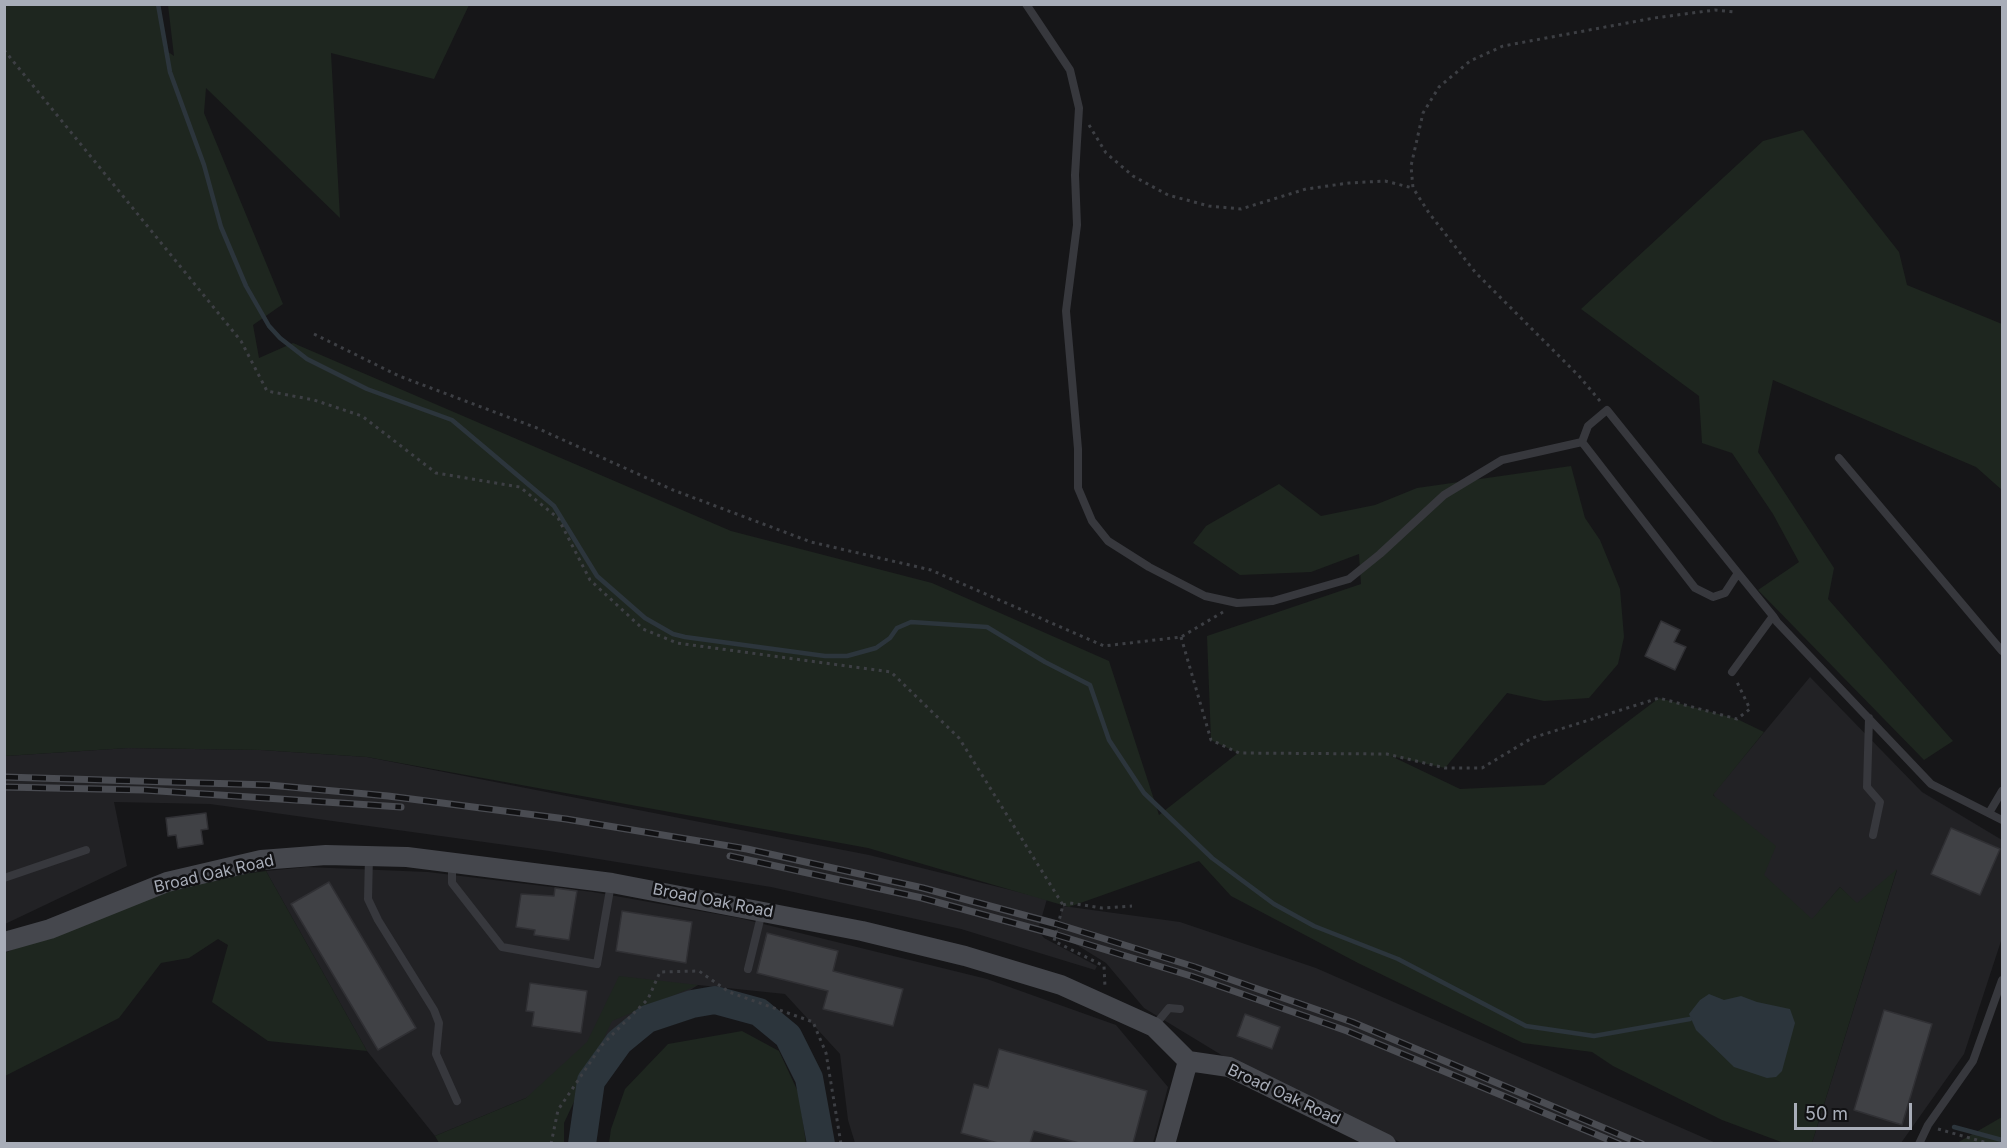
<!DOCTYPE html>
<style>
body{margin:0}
#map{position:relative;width:2007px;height:1148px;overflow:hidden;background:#161618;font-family:Inter,sans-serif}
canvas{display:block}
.frame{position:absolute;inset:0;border:6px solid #a8adb8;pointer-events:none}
.scale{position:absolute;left:1794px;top:1103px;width:118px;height:27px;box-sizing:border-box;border:3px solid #a8adb8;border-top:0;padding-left:8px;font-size:18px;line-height:21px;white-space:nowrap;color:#a8adb8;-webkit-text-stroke:4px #111113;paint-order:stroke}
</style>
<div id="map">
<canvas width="2007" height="1148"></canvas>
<div class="frame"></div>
<div class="scale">50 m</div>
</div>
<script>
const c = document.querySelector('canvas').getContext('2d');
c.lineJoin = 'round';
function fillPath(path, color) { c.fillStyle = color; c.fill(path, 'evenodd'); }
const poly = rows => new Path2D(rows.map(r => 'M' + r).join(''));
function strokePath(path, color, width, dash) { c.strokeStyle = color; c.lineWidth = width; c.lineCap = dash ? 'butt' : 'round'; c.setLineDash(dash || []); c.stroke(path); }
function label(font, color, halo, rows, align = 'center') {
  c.font = font + ' Inter,sans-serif'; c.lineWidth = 5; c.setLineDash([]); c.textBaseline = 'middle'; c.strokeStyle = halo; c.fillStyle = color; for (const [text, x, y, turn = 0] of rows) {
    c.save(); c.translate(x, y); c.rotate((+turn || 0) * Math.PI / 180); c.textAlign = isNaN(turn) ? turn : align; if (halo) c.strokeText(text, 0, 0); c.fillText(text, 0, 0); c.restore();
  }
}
const built = poly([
 [1810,677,1922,792,2002,840,2002,938,1964,1054,1901,1143,1812,1143,1897,870,1857,904,1840,887,1812,920,1763,875,1713,794],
 [128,748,261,750,367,757,869,855,1047,899,1038,930,1044,938,1097,966,1095,970,961,929,771,887,549,851,210,804,114,802,127,866,5,924,5,756],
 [307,867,428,872,593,892,739,918,987,979,1116,1025,1168,1087,1153,1143,855,1143,848,1120,840,1054,785,994,698,985,526,1098,435,1136,367,1051,266,871],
 [1063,906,1180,922,1316,968,1716,1143,1402,1143,1233,1062,1144,1008,1106,963,1056,932]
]);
const green = poly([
 [5,5,158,5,164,49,174,56,168,5,469,5,434,79,331,53,340,218,206,88,204,113,283,304,253,325,259,358,293,343,731,531,932,583,1109,661,1159,815,1238,753,1211,740,1207,636,1361,584,1359,554,1311,572,1240,575,1193,543,1206,526,1279,484,1321,516,1375,505,1417,488,1571,466,1585,518,1600,540,1620,589,1624,637,1618,664,1589,698,1544,701,1507,693,1445,768,1391,756,1460,789,1544,785,1659,698,1737,719,1764,732,1713,795,1776,846,1764,875,1812,919,1840,887,1857,903,1897,869,1812,1143,1784,1143,1722,1120,1613,1066,1592,1052,1523,1043,1358,963,1231,896,1199,861,1069,907,868,848,367,757,261,750,128,748,5,756],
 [1803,130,1899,252,1907,285,2002,324,2002,490,1976,467,1773,380,1758,452,1834,568,1828,599,1953,741,1924,760,1758,590,1799,562,1773,514,1732,453,1702,443,1699,396,1581,309,1763,141],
 [266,871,367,1051,268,1041,212,1002,228,945,218,939,189,958,161,963,119,1018,5,1076,5,953,156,886],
 [619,976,698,985,612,1021,564,1123,564,1143,439,1143,435,1136,526,1098,587,1042],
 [742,1031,779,1051,799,1094,806,1143,609,1143,611,1129,625,1089,668,1044],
 [2002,1117,2002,1143,1957,1143]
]);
const water = poly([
 [1709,994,1724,1000,1741,996,1757,1002,1790,1009,1795,1023,1782,1071,1776,1077,1767,1078,1734,1067,1696,1030,1689,1014,1700,1000]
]);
const stream = poly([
 [158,4,170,72,204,165,221,227,246,286,269,326,280,338,307,359,367,389,452,420,554,506,597,576,645,618,673,634,685,637,825,656,847,656,876,648,890,638,897,628,911,622,987,627,1045,662,1090,685,1109,740,1144,793,1212,858,1274,904,1314,926,1398,959,1526,1026,1594,1036,1690,1019],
 [1954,1127,2002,1140]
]);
const river = poly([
 [582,1144,591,1081,619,1042,647,1019,692,1004,715,1000,759,1012,788,1036,809,1078,821,1144]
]);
const building = poly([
 [1661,621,1680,630,1674,642,1686,647,1675,670,1645,656,1661,621],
 [206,813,208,829,201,830,203,844,178,848,176,835,168,836,166,818,206,813],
 [1951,828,2000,849,1980,895,1931,874,1951,828],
 [329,882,416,1028,378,1050,291,904,329,882],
 [555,888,577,891,569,940,534,935,535,930,516,927,521,894,554,896,555,888],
 [622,911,692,922,686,963,616,951,622,911],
 [767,933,838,951,833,971,903,989,893,1026,823,1009,828,991,757,973,767,933],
 [530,983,587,991,581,1033,532,1026,534,1012,526,1011,530,983],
 [1884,1010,1932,1024,1902,1125,1854,1110,1884,1010],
 [1245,1014,1280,1027,1272,1049,1237,1036,1245,1014],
 [999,1049,1147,1091,1133,1143,1079,1143,1034,1131,1030,1143,998,1143,961,1133,974,1084,988,1088,999,1049]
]);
const path = poly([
 [4,50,241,341,267,391,314,400,362,416,436,473,520,487,558,518,590,580,643,629,677,643,891,672,959,738,1063,905,1054,941,1104,966,1105,987],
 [1089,125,1106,153,1133,176,1168,195,1209,206,1241,209,1306,189,1349,183,1385,181,1413,188],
 [314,334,399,376,537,428,673,490,811,542,931,570,1104,646,1181,637,1223,612],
 [1600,401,1579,376,1475,272,1429,213,1413,188,1411,166,1423,113,1439,87,1470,61,1503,46,1654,18,1715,10,1735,12],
 [1181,637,1211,740,1239,753,1387,754,1445,768,1482,768,1532,738,1659,698,1737,719,1750,709,1737,682],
 [1063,905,1070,903,1102,908,1132,906],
 [1938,1129,1991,1144],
 [551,1144,558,1110,602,1045,648,999,660,972,699,971,729,992,813,1022,826,1053,841,1144]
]);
const lane = poly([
 [1026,4,1070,70,1079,108,1075,175,1077,225,1066,311,1078,449,1078,488,1092,521,1108,541,1149,567,1205,596,1237,603,1273,601,1349,579,1380,554,1444,495,1502,460,1582,442],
 [1839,458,2002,651],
 [1738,573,1725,593,1713,597,1695,588,1582,442,1588,426,1607,410,1668,486,1738,573,1773,616,1777,622,1931,784,2002,820],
 [1732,672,1773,616],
 [1869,718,1867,787,1880,802,1873,835],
 [1989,813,2002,791],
 [369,856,368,899,378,920,434,1010,439,1023,436,1054,457,1101],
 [452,863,452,883,502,947,597,964,611,884],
 [4,878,86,850],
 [748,969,762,912],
 [1155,1025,1169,1008,1180,1009],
 [1919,1144,1928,1125,1973,1061,2002,980]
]);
const secondary = poly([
 [4,942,50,929,167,882,261,860,326,855,407,857,612,883,862,931,965,956,1061,985,1154,1027,1188,1061,1229,1067,1386,1144],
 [1165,1144,1188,1061]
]);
const rail = poly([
 [4,777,269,785,388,796,566,819,747,849,923,888,1057,924,1195,967,1352,1022,1642,1144],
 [4,787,144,790,401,807],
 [730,856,922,898,1054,934,1191,976,1347,1031,1619,1144]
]);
const streetNames = [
 ["Broad Oak Road",214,874,-13],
 ["Broad Oak Road",713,901,11],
 ["Broad Oak Road",1284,1095,25]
];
fillPath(built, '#222225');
fillPath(green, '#1e261f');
fillPath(water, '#2c353c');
strokePath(stream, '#2c353c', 4.5);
strokePath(river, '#2c353c', 28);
fillPath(building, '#404145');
strokePath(building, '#303034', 1.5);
strokePath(path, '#3d3f44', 3, [3, 4.5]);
strokePath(lane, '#37383d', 8);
strokePath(secondary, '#45474d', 20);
strokePath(rail, '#4a4c52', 7);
strokePath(rail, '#111113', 4.5, [14]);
label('16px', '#a8adb8', '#111113', streetNames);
</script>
